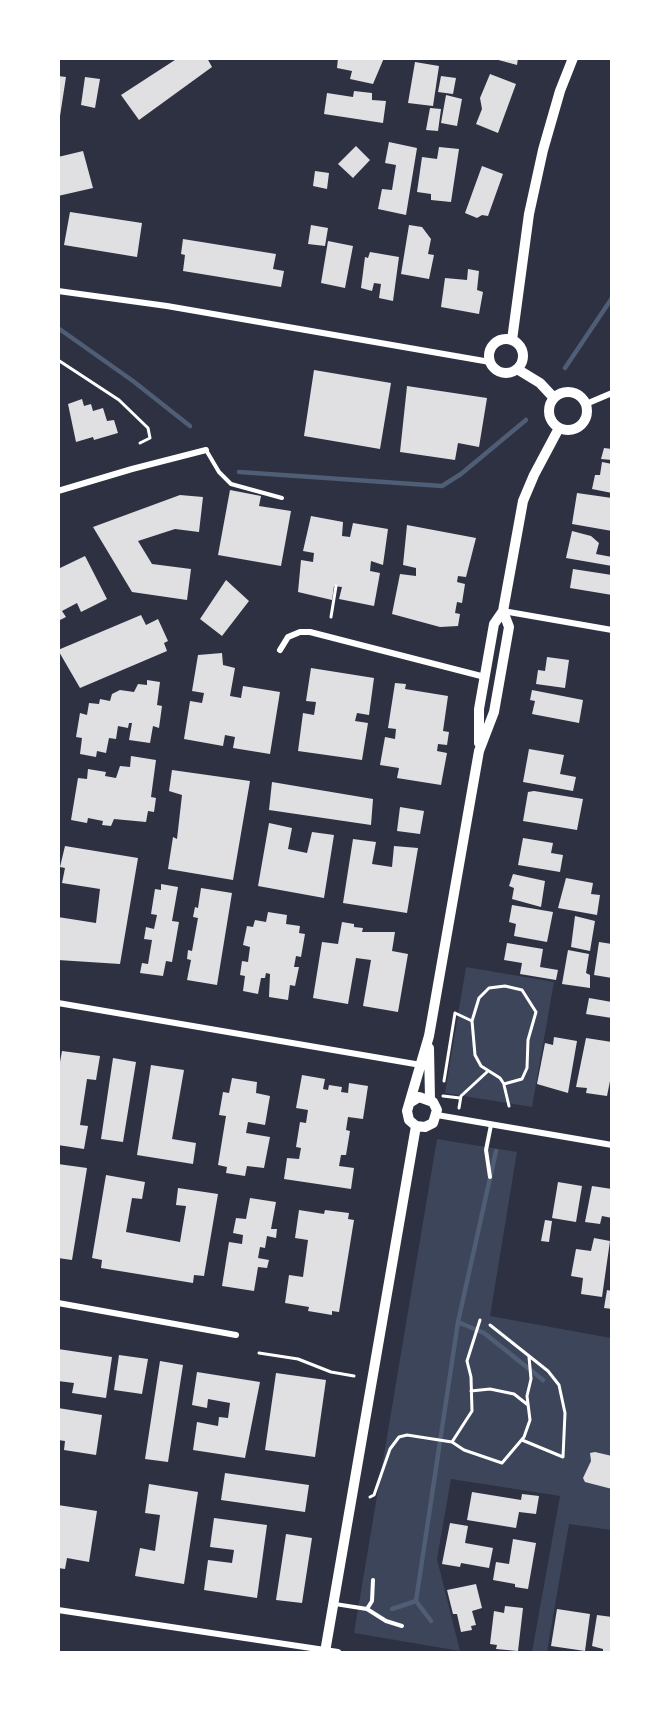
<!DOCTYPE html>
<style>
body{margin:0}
#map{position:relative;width:670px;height:1711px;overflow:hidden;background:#2d3142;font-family:Arial,sans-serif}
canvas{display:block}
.frame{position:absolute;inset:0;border:60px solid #fff;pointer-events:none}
</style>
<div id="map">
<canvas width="670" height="1711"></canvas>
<div class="frame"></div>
</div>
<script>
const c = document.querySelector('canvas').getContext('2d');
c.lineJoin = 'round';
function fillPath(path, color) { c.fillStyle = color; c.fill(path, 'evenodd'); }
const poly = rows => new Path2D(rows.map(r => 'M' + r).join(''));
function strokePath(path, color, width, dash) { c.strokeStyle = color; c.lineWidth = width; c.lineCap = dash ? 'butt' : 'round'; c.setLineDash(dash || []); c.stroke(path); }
const green = poly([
 [466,967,554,982,532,1107,445,1093],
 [437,1139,517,1152,490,1316,611,1338,611,1530,569,1524,547,1652,532,1652,560,1496,451,1479,437,1559,460,1651,354,1633]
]);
const stream = poly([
 [58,328,133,381,190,426],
 [565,368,612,298],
 [239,472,442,486,461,474,526,420],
 [458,1322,484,1333,543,1380],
 [392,1609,416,1601],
 [431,1621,416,1601,458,1322,496,1151]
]);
const building = poly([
 [178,58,207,58,212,67,139,120,121,95],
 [338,58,384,58,373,84,350,79,352,71,337,68],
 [491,58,518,58,517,65],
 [415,62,439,66,433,106,408,103],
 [490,74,516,84,498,133,476,124,482,109,480,98],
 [58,76,66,77,60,116,58,116],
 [441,76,456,78,453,94,438,92],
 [85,77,100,79,95,108,81,105],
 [354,91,372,93,372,100,386,101,383,123,324,114,327,93,353,97],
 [446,95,462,99,457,126,441,123],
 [430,108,441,109,438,131,426,130],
 [389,142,417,148,406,215,378,209,382,189,392,190,396,165,385,163],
 [356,146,370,160,353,178,338,164],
 [439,147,459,149,451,202,431,200,431,194,417,192,422,157,437,159],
 [83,151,93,188,58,196,58,157],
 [482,166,503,174,488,216,482,215,477,218,465,213],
 [315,171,329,173,327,189,313,186],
 [70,212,142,223,137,257,64,245],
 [311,225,328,228,325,246,308,244],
 [409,225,422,227,431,239,428,254,434,255,429,279,401,274],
 [183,239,276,254,273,269,284,271,281,287,183,271,185,255,181,254],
 [328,241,353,246,345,288,321,283],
 [370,252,399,257,393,301,379,298,381,284,374,283,372,291,361,288,365,257,368,258],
 [468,269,479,271,477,290,483,292,479,314,441,307,445,278,467,280],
 [314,370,391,383,380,449,304,436],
 [407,386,487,398,479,447,458,443,455,460,400,452],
 [82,399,84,406,91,404,93,411,103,408,107,421,114,420,118,433,94,440,93,437,76,442,68,404],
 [604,448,612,449,612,460,601,459],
 [602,462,612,464,612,493,592,489,595,475,600,475],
 [230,490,261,496,259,506,291,511,281,566,218,555],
 [577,493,612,498,612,531,572,524],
 [180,495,203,497,199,532,175,529,138,541,152,564,191,569,187,600,132,592,93,527],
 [311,516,343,522,342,536,350,537,353,523,388,529,383,565,371,561,370,571,380,573,374,606,339,599,342,587,334,586,332,600,298,592,301,560,313,562,314,553,303,551],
 [407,525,476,538,466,577,458,576,457,582,465,584,462,603,457,602,455,613,460,614,458,626,440,627,392,614,400,574,416,576,416,568,403,565],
 [572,531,591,536,599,543,596,554,612,557,612,566,566,558],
 [85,556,107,599,81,612,77,603,62,611,66,617,58,621,58,569],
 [573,569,612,575,612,595,570,588],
 [226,580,249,601,222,636,200,619],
 [141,615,146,625,158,619,168,641,164,643,167,651,80,688,58,650],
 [222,653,223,665,235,668,230,696,241,698,243,686,280,692,270,754,233,748,235,737,225,735,223,746,184,739,190,701,202,703,204,693,192,691,198,655],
 [547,657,569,660,565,688,536,684,538,670,545,671],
 [311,668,374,678,369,715,357,713,355,721,368,723,362,760,298,751,303,713,314,715,316,702,306,701],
 [147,680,160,682,157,705,162,706,159,728,153,726,150,743,129,740,132,723,129,723,128,728,118,726,116,739,109,738,106,753,97,751,96,757,80,754,82,738,76,737,80,713,87,715,89,703,99,704,100,699,110,701,112,694,120,690,134,692,138,684,147,685],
 [395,683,406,684,405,689,448,696,443,731,449,732,447,745,438,744,437,751,447,753,441,785,397,778,399,768,380,765,385,737,395,739,396,729,388,728],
 [532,690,583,700,579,723,532,714,535,701,530,700],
 [529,749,564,755,560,774,576,777,573,791,523,782],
 [131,756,156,760,151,797,156,798,154,812,148,811,146,822,114,819,111,826,102,825,103,821,88,818,87,823,71,820,78,778,87,779,88,769,106,772,105,776,116,778,120,766,130,767],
 [172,770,250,781,233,880,168,869,173,837,177,839,182,795,169,791],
 [272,782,373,799,371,825,269,810],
 [534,791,583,799,577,830,523,821,528,792],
 [400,807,424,811,420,834,397,831],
 [269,823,292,828,288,849,307,853,312,832,334,835,324,898,258,886],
 [523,838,553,843,551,853,563,855,560,872,518,865],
 [353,839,376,842,372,864,392,867,394,846,418,848,407,913,343,903],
 [65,846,138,858,120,964,58,960,58,917,96,923,100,889,62,883,65,868,60,867],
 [513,874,545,881,541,907,512,899,514,888,509,886],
 [566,878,593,883,591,894,600,895,597,915,558,908],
 [161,884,178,887,172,921,179,922,172,962,166,961,163,976,140,973,142,963,148,964,152,940,144,939,146,927,154,929,157,915,151,914,155,889,161,890],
 [201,888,232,893,217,985,187,980,191,960,187,959,188,950,192,951,198,918,193,917,195,907,198,908],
 [512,905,553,912,547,942,514,936,516,924,509,922],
 [268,912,287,915,286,924,300,926,299,933,305,934,301,957,296,956,294,967,299,967,295,986,290,985,288,1000,269,997,270,974,266,973,265,978,261,978,258,994,243,991,245,976,240,975,242,961,248,962,250,947,243,945,247,926,253,927,255,920,266,922],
 [575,916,595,921,590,951,571,947],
 [342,922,354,924,354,927,363,928,362,932,395,932,392,951,408,954,398,1012,363,1006,371,960,356,958,348,1004,313,998,322,942,338,944],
 [599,942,612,944,612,978,594,975],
 [507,943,543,949,540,967,558,970,556,980,520,974,522,963,504,960],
 [568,950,589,954,586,973,590,975,590,988,562,984],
 [589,998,612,1002,612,1018,586,1014],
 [554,1037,577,1041,568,1093,537,1084,545,1043,553,1045],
 [586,1038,612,1042,612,1071,607,1096,586,1093,587,1088,576,1087],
 [62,1051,100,1056,96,1080,87,1079,80,1125,88,1126,84,1149,58,1145,58,1073],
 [113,1058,136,1062,123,1142,101,1139],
 [151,1065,184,1070,172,1139,196,1143,193,1164,137,1155],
 [302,1075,325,1079,323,1089,328,1090,329,1085,342,1087,341,1092,348,1093,349,1083,368,1086,363,1119,348,1117,346,1130,350,1131,346,1155,341,1155,339,1166,354,1168,351,1189,284,1179,287,1158,299,1159,301,1148,296,1147,300,1122,306,1123,308,1110,296,1108],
 [232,1078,257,1082,256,1093,270,1096,265,1125,248,1122,246,1133,270,1137,264,1168,247,1166,245,1176,226,1173,227,1167,218,1165,226,1116,219,1115,223,1092,229,1093],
 [58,1164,87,1168,72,1260,58,1258],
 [106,1175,145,1182,142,1199,132,1198,126,1232,180,1242,186,1206,176,1205,178,1188,218,1194,204,1276,194,1275,193,1283,101,1268,102,1260,92,1258],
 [558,1182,582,1186,576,1222,552,1218],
 [592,1186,612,1189,612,1218,602,1216,600,1224,585,1222],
 [250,1198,276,1202,271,1229,277,1229,276,1238,267,1236,265,1248,260,1247,258,1258,269,1260,267,1268,258,1267,254,1291,222,1286,229,1242,242,1244,243,1235,233,1233,236,1218,246,1219],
 [299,1210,324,1214,325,1210,349,1213,348,1219,354,1220,339,1312,332,1311,332,1315,308,1311,309,1307,285,1303,289,1275,303,1277,308,1240,295,1238],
 [545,1220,552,1221,549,1242,541,1241],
 [594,1238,610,1241,602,1297,581,1294,583,1278,571,1276,576,1249,591,1251],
 [607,1290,612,1291,612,1309,604,1308],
 [58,1349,112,1357,106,1398,72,1393,74,1383,58,1381],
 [119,1355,148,1359,142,1394,114,1390],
 [160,1361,183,1365,168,1462,145,1459],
 [197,1372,260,1382,245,1458,193,1450,197,1422,218,1426,219,1417,228,1418,230,1403,208,1399,207,1408,192,1405],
 [276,1373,326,1380,315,1457,265,1450],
 [58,1408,102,1415,96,1455,64,1450,65,1441,58,1440],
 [595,1452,612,1456,612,1489,585,1482,583,1478,591,1461,590,1453],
 [225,1473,309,1485,305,1512,221,1500],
 [149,1484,198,1492,184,1584,135,1576,140,1548,155,1551,160,1515,145,1513],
 [472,1492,521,1500,522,1494,539,1496,536,1514,519,1512,516,1528,467,1520],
 [58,1505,97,1511,89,1562,67,1558,65,1569,58,1568],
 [214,1518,267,1525,257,1598,204,1590,208,1560,232,1563,234,1550,210,1547],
 [450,1523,468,1526,465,1543,493,1548,489,1568,461,1563,460,1567,442,1564],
 [286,1534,312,1538,302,1603,276,1600],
 [513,1539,536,1543,528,1589,515,1587,515,1584,493,1580,496,1562,509,1564],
 [476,1584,482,1608,472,1611,476,1625,471,1626,472,1630,461,1632,457,1614,453,1614,447,1590],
 [505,1606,523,1608,518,1651,496,1649,497,1645,490,1644,494,1611,504,1613],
 [557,1609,590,1614,585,1651,551,1646],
 [597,1615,612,1617,612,1652,603,1652,603,1649,592,1646]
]);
const path = poly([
 [58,360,119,400,148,428,150,438,140,443],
 [331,617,336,586],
 [505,986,522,990,536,1012,528,1040,527,1068,522,1079,504,1084,500,1078,481,1066,475,1055,472,1021,479,998,489,988,505,986],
 [444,1081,455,1013,472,1021],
 [504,1085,509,1106],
 [443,1096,460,1098],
 [459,1108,461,1096,487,1072],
 [490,1325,548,1371,559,1385,565,1413,563,1457,522,1440],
 [259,1353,298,1359,331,1372,354,1376],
 [471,1391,490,1389,514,1394,528,1405],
 [452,1442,472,1411,471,1377,467,1361,480,1320],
 [370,1497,374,1495,390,1449,399,1437,407,1435,452,1442,464,1450,502,1463,524,1437,530,1420,527,1396,531,1379,529,1357]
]);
const service = poly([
 [206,450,219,472,231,484,282,498],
 [490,1177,486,1150,491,1125],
 [335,1604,367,1609,372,1601,373,1580],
 [367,1609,386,1621,402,1626]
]);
const minor = poly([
 [58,291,167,306,490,362],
 [586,404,612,393],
 [58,491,132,469,206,450],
 [503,611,612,630],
 [280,650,288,637,300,632,310,632,485,677],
 [58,1003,421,1065],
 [437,1115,612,1145],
 [58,1303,236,1335],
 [58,1610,338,1652]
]);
const secondary = poly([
 '489 356a17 17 0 1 1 34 0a17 17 0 1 1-34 0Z',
 [512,340,529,214,543,150,560,91,573,58],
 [517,369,540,383,554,398],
 '549 411a19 19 0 1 1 38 0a19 19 0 1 1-38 0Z',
 [479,743,479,709,494,624,503,611,523,501,534,475,559,428],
 [429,1048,430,1099],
 [411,1102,419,1097,433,1102,437,1110,433,1123,425,1127,416,1126,409,1120,407,1111,429,1036,479,751,494,712,509,627,503,611],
 [325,1652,416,1126]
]);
fillPath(green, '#3c4559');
strokePath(stream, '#4f5d75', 4.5);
fillPath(building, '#e0e0e3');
strokePath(path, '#fff', 3);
strokePath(service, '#fff', 4);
strokePath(minor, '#fff', 6);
strokePath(secondary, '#fff', 10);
</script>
